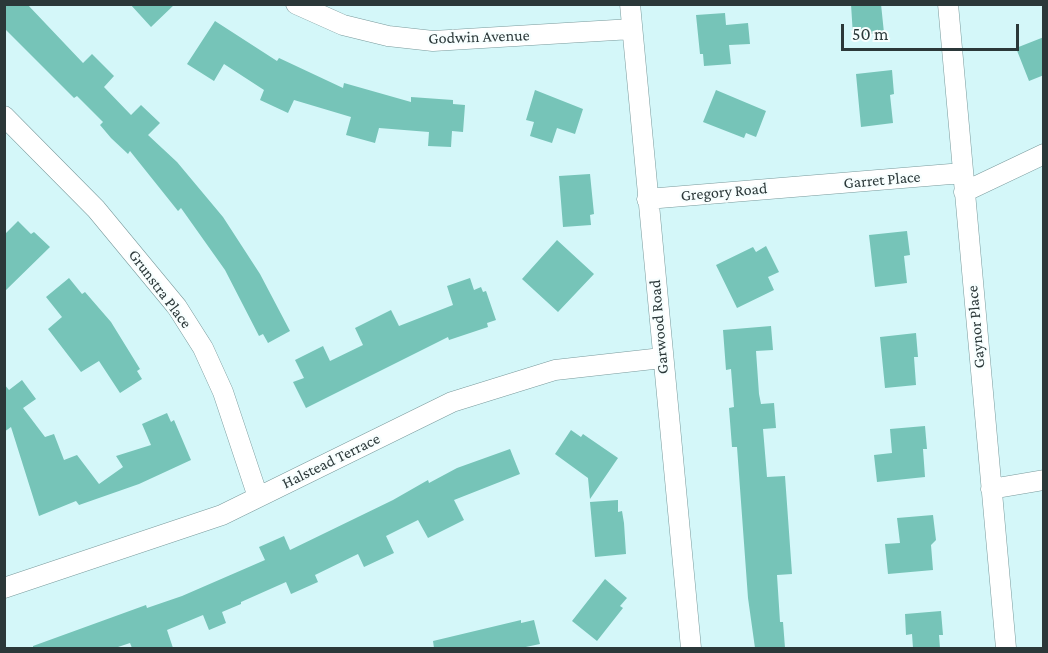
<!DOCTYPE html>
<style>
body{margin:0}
#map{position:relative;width:1048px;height:653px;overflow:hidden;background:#d4f7f9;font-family:"Crimson Pro",serif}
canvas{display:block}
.frame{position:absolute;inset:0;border:6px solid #2b3839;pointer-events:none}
.scale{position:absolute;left:841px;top:24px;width:178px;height:27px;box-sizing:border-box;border:3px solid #2b3839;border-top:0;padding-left:8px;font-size:18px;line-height:21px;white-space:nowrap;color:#2b3839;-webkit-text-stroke:4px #f7fefe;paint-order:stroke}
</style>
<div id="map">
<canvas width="1048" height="653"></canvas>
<div class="frame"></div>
<div class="scale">50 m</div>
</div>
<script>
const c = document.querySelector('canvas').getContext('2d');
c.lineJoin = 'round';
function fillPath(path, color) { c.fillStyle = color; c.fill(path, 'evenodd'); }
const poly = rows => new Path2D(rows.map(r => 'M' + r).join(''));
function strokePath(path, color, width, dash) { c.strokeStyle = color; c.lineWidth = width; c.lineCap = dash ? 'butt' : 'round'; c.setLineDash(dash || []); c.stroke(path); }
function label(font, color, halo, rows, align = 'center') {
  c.font = font + ' "Crimson Pro",serif'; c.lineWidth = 4.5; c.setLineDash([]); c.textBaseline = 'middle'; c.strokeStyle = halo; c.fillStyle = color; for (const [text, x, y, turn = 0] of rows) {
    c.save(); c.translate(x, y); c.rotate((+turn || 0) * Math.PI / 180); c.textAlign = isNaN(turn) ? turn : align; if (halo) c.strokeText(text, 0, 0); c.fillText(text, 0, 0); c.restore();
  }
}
const building = poly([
 [4,4,27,4,83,63,92,54,114,76,104,87,131,115,141,105,160,123,148,135,177,162,223,217,260,274,290,331,268,343,263,334,259,336,225,270,181,208,178,211,130,151,128,154,111,138,100,125,103,122,77,96,74,98,4,28],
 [130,4,175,4,151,27],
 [851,4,881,4,884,33,853,36],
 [725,13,726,25,748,23,750,44,729,45,731,64,704,66,703,54,700,54,696,15],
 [215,21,277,61,279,58,343,88,344,83,411,102,411,97,453,100,453,104,465,105,463,132,452,131,451,147,428,146,429,132,379,128,375,143,346,135,351,117,294,100,288,113,260,100,264,90,224,64,214,81,187,64],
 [1044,37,1044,75,1029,81,1016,48],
 [892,70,894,94,890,95,893,123,861,127,856,74],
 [535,90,583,109,575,134,557,128,552,143,530,136,534,122,526,120],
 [716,90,766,111,756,137,746,133,744,138,703,122],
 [590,174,594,214,590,215,591,225,563,227,559,176],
 [18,221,31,234,34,232,50,247,4,292,4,235],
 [907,231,910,255,904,256,907,283,875,287,869,235],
 [557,240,594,274,558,312,522,279],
 [766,246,779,272,768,277,774,290,737,308,716,265,753,247,756,252],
 [69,278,82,294,85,292,111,322,140,369,137,371,142,379,120,393,99,361,81,372,48,329,62,317,46,297],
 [470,278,474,290,481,287,483,292,486,291,496,320,487,323,488,327,449,340,448,337,306,408,293,382,304,378,295,360,323,346,330,361,363,345,355,328,391,310,399,326,453,305,447,286],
 [771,326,773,350,756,351,759,394,761,404,774,403,776,428,763,429,767,477,785,476,792,574,777,575,780,622,783,622,785,648,755,648,748,598,737,447,732,447,729,408,734,407,731,369,726,370,723,330],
 [916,333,918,357,914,357,916,385,885,388,880,337],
 [22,380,36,399,23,408,45,437,54,434,64,460,77,455,99,484,123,467,116,456,151,445,142,424,167,413,171,422,174,420,191,460,139,484,79,505,76,501,39,516,11,427,4,432,4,384,9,390],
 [925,426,927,449,923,449,925,477,877,482,874,455,892,453,890,429],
 [571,430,581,437,583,434,618,458,590,499,588,478,555,454],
 [510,449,520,474,454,500,464,520,428,538,418,520,386,536,394,553,364,567,358,554,315,575,318,582,291,594,286,582,241,602,241,604,222,612,226,623,209,630,203,615,167,630,173,648,132,648,130,643,115,648,33,648,33,646,146,605,147,608,182,596,265,560,259,547,284,536,290,550,393,500,428,480,429,483,457,468],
 [618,500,618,512,622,511,624,523,626,554,595,557,590,502],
 [933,515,936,540,931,545,933,570,888,574,885,544,900,543,897,518],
 [605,579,627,598,620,606,623,608,597,641,572,621],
 [941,611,943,635,939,635,940,648,913,648,912,634,906,635,905,614],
 [521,620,521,623,534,620,540,644,521,648,434,648,433,641]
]);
const street = poly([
 [296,4,343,25,388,36,433,41,632,29],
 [630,4,691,648],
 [948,4,1006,648],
 [4,116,96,209,177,307,203,348,223,392,258,497],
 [964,192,1044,154],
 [647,199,963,173],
 [991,489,1044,480],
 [4,588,222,515,452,402,555,370,662,358]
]);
const streetNames = [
 ["Godwin Avenue",479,37,-2],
 ["Garret Place",882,180,-5],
 ["Gregory Road",724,192,-5],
 ["Grunstra Place",160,289,53],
 ["Garwood Road",659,327,-95],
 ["Gaynor Place",976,327,-95],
 ["Halstead Terrace",331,461,-26]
];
fillPath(building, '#76c4b8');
strokePath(street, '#799a9c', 21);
strokePath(street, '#fff', 20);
label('16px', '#2b3839', '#f7fefe', streetNames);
</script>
